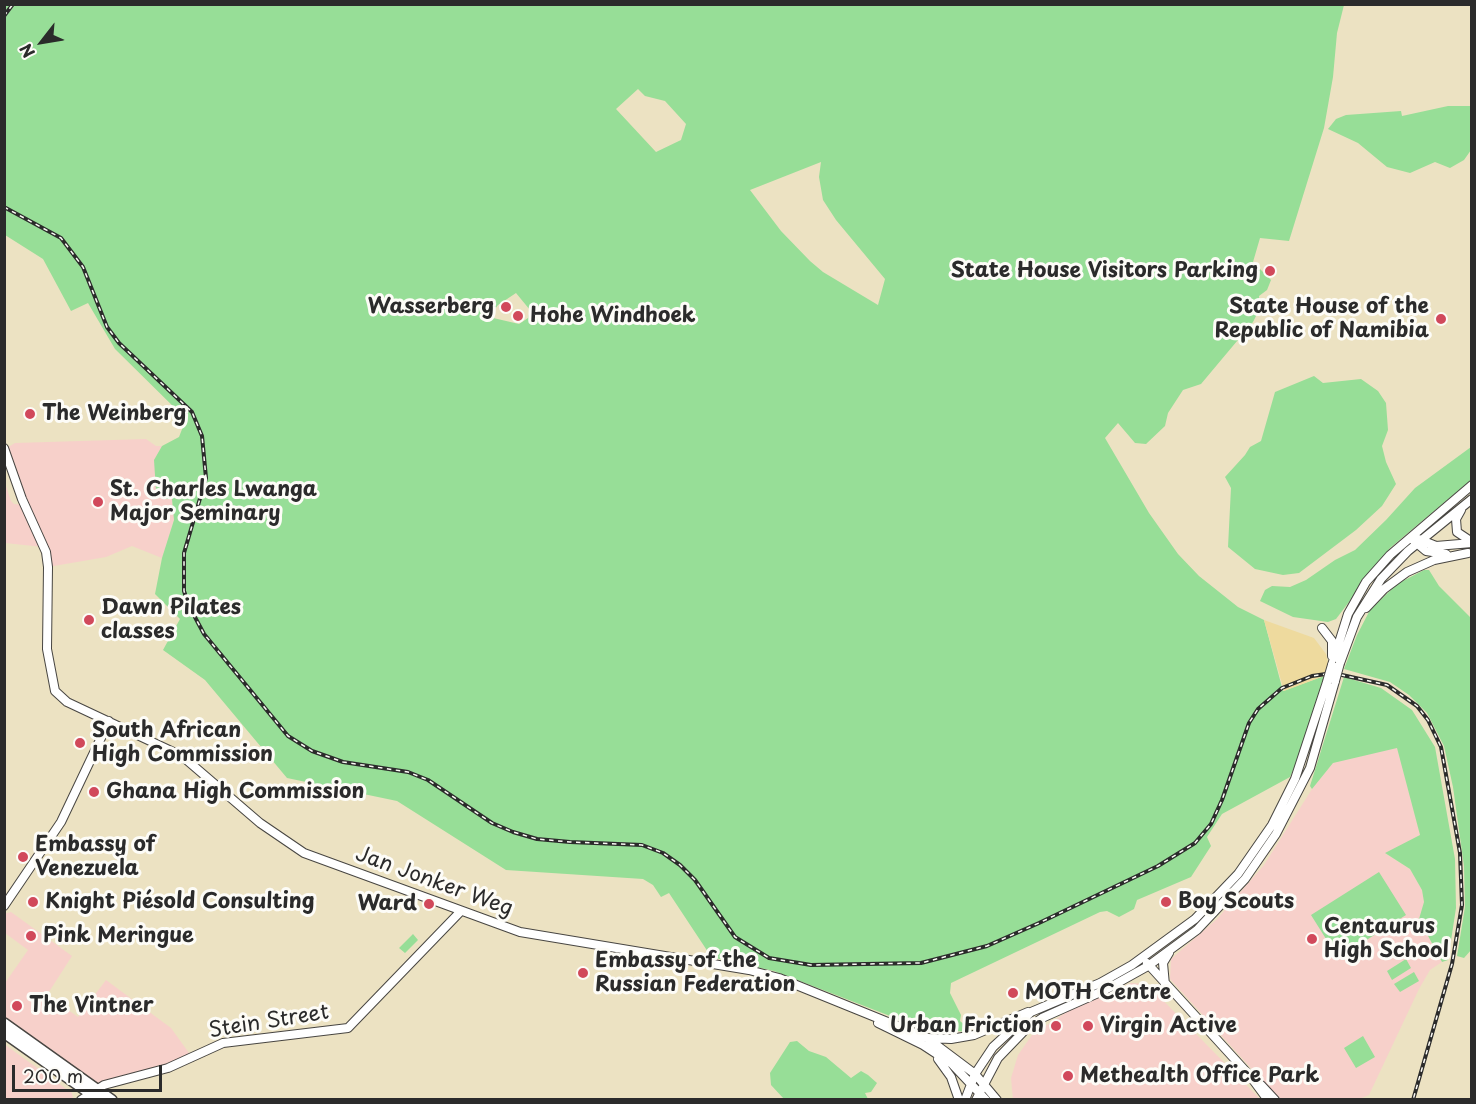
<!DOCTYPE html>
<meta charset="utf-8">
<style>
body{margin:0}
#map{position:relative;width:1476px;height:1104px;overflow:hidden;background:#ece2c2;font-family:"Playpen Sans",sans-serif}
canvas{display:block}
.frame{position:absolute;inset:0;border:6px solid #2b2b2b;pointer-events:none}
.north{position:absolute;left:12px;top:12px;width:60px;height:60px;-webkit-text-stroke:4px #fdfcf7;paint-order:stroke;rotate:239deg;font-size:16px;font-weight:700;line-height:24px;text-align:center;color:#2b2b2b}
.north::after{content:'';display:block;margin:auto;width:21px;height:27px;background:#2b2b2b;clip-path:polygon(50% 0,100% 100%,50% 72%,0 100%)}
.scale{position:absolute;left:12px;top:1065px;width:150px;height:27px;box-sizing:border-box;border:3px solid #2b2b2b;border-top:0;padding-left:8px;font-size:18px;line-height:21px;white-space:nowrap;color:#2b2b2b;-webkit-text-stroke:4px #fdfcf7;paint-order:stroke}
</style>
<div id="map">
<canvas width="1476" height="1104"></canvas>
<div class="frame"></div>
<div class="north">N</div>
<div class="scale">200 m</div>
</div>
<script>
const c = document.querySelector('canvas').getContext('2d');
c.lineJoin = 'round';
function fillPath(path, color) { c.fillStyle = color; c.fill(path, 'evenodd'); }
const poly = rows => new Path2D(rows.map(r => 'M' + r).join(''));
function strokePath(path, color, width, dash) { c.strokeStyle = color; c.lineWidth = width; c.lineCap = dash ? 'butt' : 'round'; c.setLineDash(dash || []); c.stroke(path); }
function label(font, color, halo, rows, align = 'center') {
  c.font = font + ' "Playpen Sans",sans-serif'; c.lineWidth = 6; c.setLineDash([]); c.textBaseline = 'middle'; c.strokeStyle = halo; c.fillStyle = color; for (const [text, x, y, turn = 0] of rows) {
    c.save(); c.translate(x, y); c.rotate((+turn || 0) * Math.PI / 180); c.textAlign = isNaN(turn) ? turn : align; if (halo) c.strokeText(text, 0, 0); c.fillText(text, 0, 0); c.restore();
  }
}
const built = poly([
 [146,439,156,446,162,446,154,460,163,499,172,499,174,520,162,558,132,546,106,557,48,567,43,547,5,543,4,480,11,501,14,504,24,505,5,449,15,443],
 [1397,747,1420,835,1386,854,1410,869,1422,890,1424,902,1419,919,1442,962,1430,970,1419,989,1369,1095,1359,1099,1279,1099,1170,979,1171,959,1217,919,1264,865,1312,789,1333,763],
 [11,912,72,956,47,995,78,1017,106,980,171,1028,189,1053,188,1058,97,1089,5,1023,5,983,28,950,5,933,4,914],
 [1131,983,1147,984,1260,1099,1013,1100,1011,1078,1018,1055,1032,1035,1071,1009],
 [4,1044,72,1093,73,1099,5,1099]
]);
const green = poly([
 [4,5,1344,5,1337,33,1333,77,1324,128,1289,241,1260,238,1253,262,1271,280,1267,290,1259,296,1260,308,1253,322,1201,384,1183,390,1168,413,1165,426,1146,444,1135,443,1118,423,1105,438,1149,513,1178,554,1199,576,1238,607,1264,620,1283,691,1324,676,1303,747,1290,777,1222,814,1207,837,1211,846,1191,877,1137,900,1134,909,1119,917,1107,911,1100,912,951,983,950,993,961,1015,960,1021,967,1027,968,1032,921,1028,774,971,715,958,710,955,669,893,661,897,653,885,643,879,506,870,397,801,287,778,205,680,163,650,180,619,155,594,162,558,174,520,172,499,163,499,156,491,154,460,162,446,179,437,186,419,115,349,88,303,71,311,43,259,5,235],
 [638,89,645,96,665,101,686,124,681,140,656,152,616,109],
 [821,162,819,177,823,200,836,220,885,279,878,305,823,272,810,261,781,231,750,190],
 [516,293,530,310,528,318,519,324,489,317,498,305],
 [1448,106,1472,106,1471,150,1464,160,1450,168,1435,162,1410,173,1387,167,1358,143,1328,129,1336,119,1346,115,1401,111,1402,116],
 [1314,376,1323,383,1361,379,1378,391,1386,403,1388,430,1382,446,1386,462,1396,484,1382,506,1356,530,1299,573,1283,575,1255,569,1228,547,1231,488,1225,477,1245,455,1250,447,1261,441,1275,392],
 [1471,447,1471,480,1390,548,1336,619,1328,622,1293,617,1260,601,1265,590,1272,586,1290,587,1306,580,1335,560,1355,550,1386,520,1415,488],
 [1424,570,1429,570,1439,586,1471,618,1472,949,1464,958,1457,956,1465,907,1464,866,1453,787,1444,746,1427,713,1409,695,1390,682,1344,669,1357,635,1370,610,1397,584],
 [1344,677,1381,688,1412,710,1435,747,1455,859,1456,908,1448,960,1442,962,1419,919,1424,902,1422,890,1410,869,1385,853,1420,835,1397,748,1333,763,1312,789,1310,786],
 [1379,872,1406,915,1338,958,1311,915],
 [413,934,418,940,405,953,399,948],
 [1406,959,1411,968,1392,980,1387,971],
 [1414,972,1419,981,1400,992,1394,984],
 [1363,1036,1375,1057,1356,1068,1344,1048],
 [797,1041,809,1051,826,1057,851,1078,861,1071,868,1075,877,1083,871,1092,865,1093,868,1099,784,1099,771,1085,770,1073,790,1042]
]);
const sand = poly([
 [1264,620,1314,638,1326,654,1328,663,1324,676,1284,691]
]);
const secondary = poly([
 [4,448,22,499,46,552,48,567,47,649,55,691,67,702,182,756,260,823,304,853,520,932,749,970,779,978,927,1038,975,1074,997,1100],
 [1461,510,1456,519,1457,532,1472,542],
 [1416,538,1436,546,1472,543],
 [1414,541,1426,551,1446,554],
 [1366,608,1384,589,1407,572,1434,560,1468,553],
 [1322,628,1332,641,1332,656],
 [1340,663,1357,617,1381,579,1408,551,1472,499],
 [1332,665,1348,614,1366,582,1390,555,1472,485],
 [4,906,61,822,109,721],
 [1147,963,1251,1077,1268,1100],
 [1165,985,1163,963,1169,953],
 [878,1023,923,1045,952,1064,986,1100],
 [928,1038,951,1039,974,1035,1028,1012],
 [938,1059,951,1077,959,1100],
 [1261,1085,1275,1100],
 [81,1100,104,1085,168,1068,223,1043,348,1028,460,912],
 [965,1100,975,1074,993,1047,1031,1012,1100,983,1132,965,1195,919,1238,874,1272,825,1295,779,1327,682],
 [976,1100,998,1058,1026,1029,1042,1018,1105,990,1148,966,1197,930,1245,879,1276,834,1310,768,1335,681]
]);
const highway = poly([
 [4,1023,112,1100],
 [4,1033,99,1100]
]);
const rail = poly([
 [4,16,13,4],
 [4,207,61,238,83,267,107,327,119,343,192,412,202,436,206,478,184,553,184,591,189,606,204,634,288,736,312,751,343,762,408,772,428,780,492,823,513,832,537,839,570,842,642,845,663,853,680,865,695,880,735,937,769,958,811,965,921,963,987,946,1039,923,1158,866,1195,843,1211,824,1222,800,1249,723,1258,709,1282,688,1312,676,1333,673,1387,685,1417,706,1428,720,1441,747,1460,853,1462,905,1452,964,1413,1100]
]);
const secondaryBridge = poly([
 [1335,681,1340,663],
 [1327,682,1332,665]
]);
const markers = [
 [1270,271,6,"#d1495b"],
 [506,307,6,"#d1495b"],
 [518,316,6,"#d1495b"],
 [1441,319,6,"#d1495b"],
 [30,414,6,"#d1495b"],
 [98,502,6,"#d1495b"],
 [89,620,6,"#d1495b"],
 [80,743,6,"#d1495b"],
 [94,792,6,"#d1495b"],
 [23,857,6,"#d1495b"],
 [33,902,6,"#d1495b"],
 [1166,902,6,"#d1495b"],
 [429,904,6,"#d1495b"],
 [31,936,6,"#d1495b"],
 [1312,939,6,"#d1495b"],
 [583,973,6,"#d1495b"],
 [1013,993,6,"#d1495b"],
 [17,1006,6,"#d1495b"],
 [1056,1026,6,"#d1495b"],
 [1088,1026,6,"#d1495b"],
 [1068,1076,6,"#d1495b"]
];
const poiNames = [
 ["State House Visitors Parking",1258,271,"right"],
 ["Wasserberg",494,307,"right"],
 ["State House of the",1429,307,"right"],
 ["Republic of Namibia",1429,331,"right"],
 ["Hohe Windhoek",530,316],
 ["The Weinberg",42,414],
 ["St. Charles Lwanga",110,490],
 ["Major Seminary",110,514],
 ["Dawn Pilates",101,608],
 ["classes",101,632],
 ["South African",92,731],
 ["High Commission",92,755],
 ["Ghana High Commission",106,792],
 ["Embassy of",35,845],
 ["Venezuela",35,869],
 ["Knight Piésold Consulting",45,902],
 ["Boy Scouts",1178,902],
 ["Ward",417,904,"right"],
 ["Centaurus",1324,927],
 ["High School",1324,951],
 ["Pink Meringue",43,936],
 ["Embassy of the",595,961],
 ["Russian Federation",595,985],
 ["MOTH Centre",1025,993],
 ["The Vintner",29,1006],
 ["Urban Friction",1044,1026,"right"],
 ["Virgin Active",1100,1026],
 ["Methealth Office Park",1080,1076]
];
const streetNames = [
 ["Jan Jonker Weg",434,882,20],
 ["Stein Street",269,1022,-9]
];
fillPath(built, '#f7d0ca');
fillPath(green, '#97de97');
fillPath(sand, '#eeda9e');
strokePath(secondary, '#484642', 10);
strokePath(highway, '#484642', 12);
strokePath(secondary, '#fff', 8);
strokePath(highway, '#fff', 9);
strokePath(rail, '#2b2b2b', 4);
strokePath(rail, '#fdfcf7', 1.5, [4.5]);
strokePath(secondaryBridge, '#484642', 10, []);
strokePath(secondaryBridge, '#fff', 8);
for (const [x, y, r, color] of markers) { const dot = new Path2D(); dot.arc(x, y, r, 0, 2 * Math.PI); c.fillStyle = color; c.fill(dot); strokePath(dot, '#fdfcf7', 2); }
label('bold 21px', '#2b2b2b', '#fdfcf7', poiNames, 'left');
label('21px', '#2b2b2b', '#fdfcf7', streetNames);
</script>
